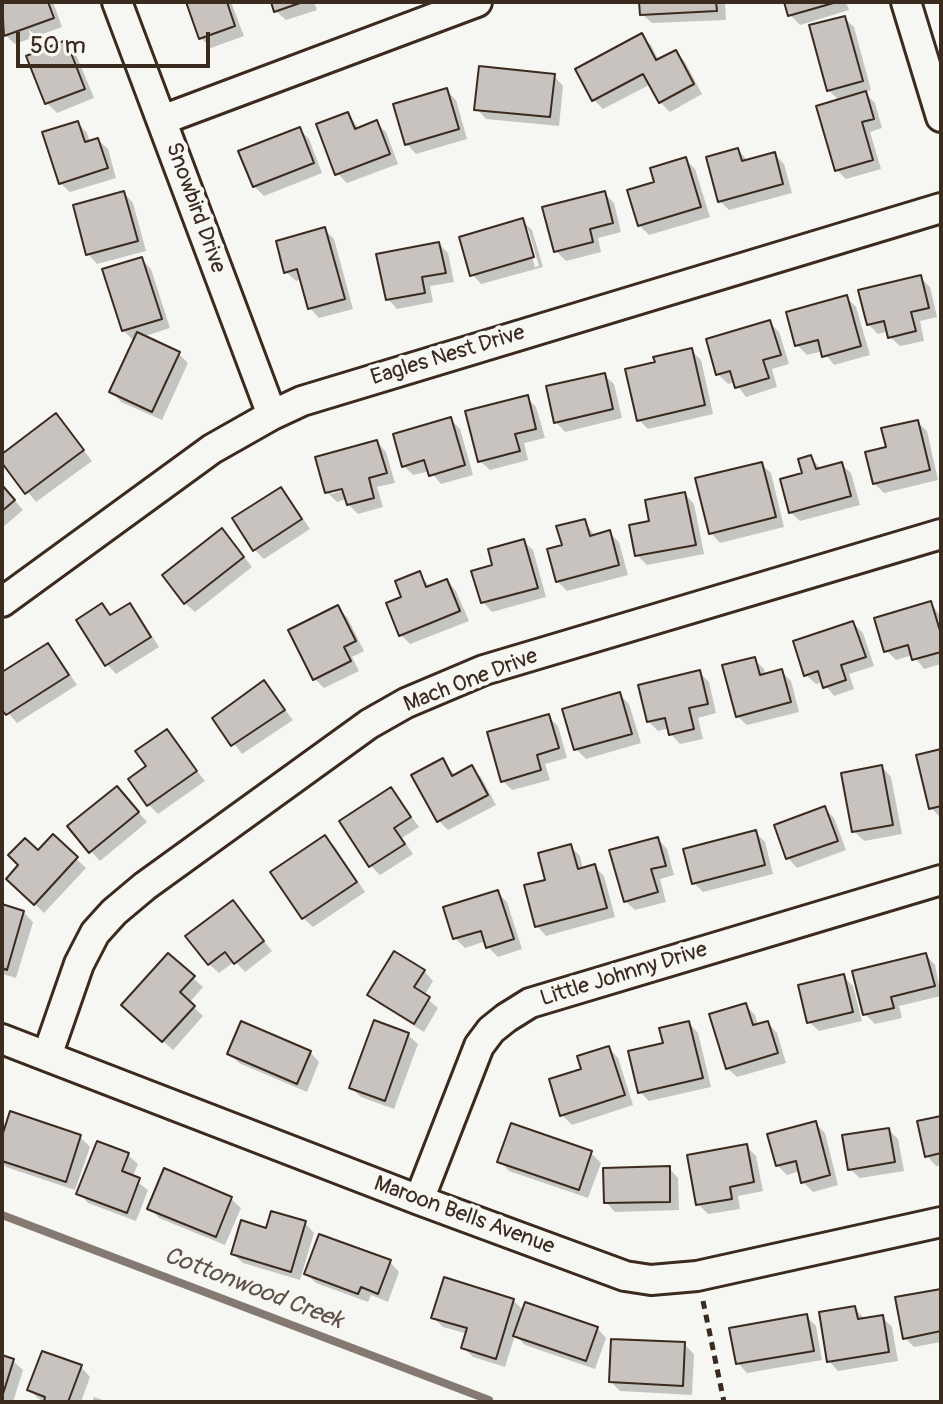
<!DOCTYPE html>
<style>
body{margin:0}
#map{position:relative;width:943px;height:1404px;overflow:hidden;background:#f6f6f2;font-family:Pangolin,sans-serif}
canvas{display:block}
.frame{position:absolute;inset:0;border:4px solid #3b2a1e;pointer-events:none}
.scale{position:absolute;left:16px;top:32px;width:194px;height:36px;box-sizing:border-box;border:4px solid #3b2a1e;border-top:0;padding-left:10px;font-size:24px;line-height:28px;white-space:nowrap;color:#3b2a1e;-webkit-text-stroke:6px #f6f6f2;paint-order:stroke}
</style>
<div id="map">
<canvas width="943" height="1404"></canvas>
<div class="frame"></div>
<div class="scale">50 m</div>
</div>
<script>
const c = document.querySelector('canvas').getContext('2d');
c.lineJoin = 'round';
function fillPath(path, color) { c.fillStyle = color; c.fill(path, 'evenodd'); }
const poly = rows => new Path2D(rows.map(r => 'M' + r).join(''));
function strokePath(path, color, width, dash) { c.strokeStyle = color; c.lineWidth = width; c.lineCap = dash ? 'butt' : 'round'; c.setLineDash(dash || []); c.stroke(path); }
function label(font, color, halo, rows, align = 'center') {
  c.font = font + ' Pangolin,sans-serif'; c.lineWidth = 8; c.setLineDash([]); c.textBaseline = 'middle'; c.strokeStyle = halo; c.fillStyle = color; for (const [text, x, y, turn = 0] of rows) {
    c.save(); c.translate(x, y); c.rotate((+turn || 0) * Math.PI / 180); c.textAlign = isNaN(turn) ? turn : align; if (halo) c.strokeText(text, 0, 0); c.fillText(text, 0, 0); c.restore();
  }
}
const shadow = poly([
 [2,2,53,2,62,27,15,44,5,35,2,26],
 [188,2,231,2,244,36,211,48,201,38],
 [273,2,314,2,317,10,286,20,276,11],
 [641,2,725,2,726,20,652,23,642,14],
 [786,2,846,2,849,10,800,25,790,15],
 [844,18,854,27,871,90,864,92,875,103,882,128,870,132,881,169,846,179,837,170,840,101,828,90],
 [641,36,651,45,659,61,676,52,685,62,702,94,670,112,660,102,651,84,603,109,594,100],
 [65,42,75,52,94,98,57,113,47,103],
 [554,76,563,86,559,126,486,119,477,109],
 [446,90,456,100,467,139,416,154,407,144],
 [348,114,359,129,376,123,386,132,398,164,347,183,337,173],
 [78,123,87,133,90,142,98,140,108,149,116,178,70,192,60,183],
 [299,129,309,139,322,173,264,196,254,186],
 [738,150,748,161,774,154,784,164,792,193,729,210,720,201],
 [686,160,695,169,710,217,649,235,639,225,657,183],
 [124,193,133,203,146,251,97,264,88,254],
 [604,193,614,203,621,232,598,238,601,252,566,261,556,251],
 [522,221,532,230,543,267,481,284,472,274],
 [524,229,528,229,539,266,535,267],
 [324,229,334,239,353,309,319,318,310,308,302,279,296,281,286,272],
 [439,244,448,253,454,282,430,286,433,302,397,309,388,299],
 [141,259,151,269,170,328,142,337,179,354,188,363,162,420,121,402,112,392,137,338,133,340,123,330],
 [920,277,930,287,937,317,920,321,924,341,900,346,890,337,889,331,878,334,868,324],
 [846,297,856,307,870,355,834,365,823,351,807,355,797,345],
 [770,323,779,332,789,364,772,369,777,387,746,397,735,382,728,384,718,374],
 [691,350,701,360,713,414,648,429,639,420,657,363],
 [604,375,614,384,622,418,565,432,556,422],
 [527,398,536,407,545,438,524,443,528,460,490,470,480,461],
 [450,419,460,429,473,475,441,484,430,471,413,475,404,466],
 [917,422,927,431,938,480,884,493,874,483,888,448],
 [65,426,92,461,36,502,2,460,2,456],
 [377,442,386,452,395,483,377,487,383,507,358,514,348,504,347,499,337,502,327,492],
 [352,488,331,494,331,490],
 [811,457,821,469,841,464,851,473,860,505,800,521,790,512],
 [761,464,771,473,784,527,720,543,711,533],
 [2,486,23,510,2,528],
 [280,489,290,499,310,529,264,559,254,549],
 [685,494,694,504,704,554,647,565,637,555,651,522],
 [584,521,595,536,609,532,619,542,628,575,567,591,557,581,564,547],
 [231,540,252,567,195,612,185,603],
 [523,541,533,550,546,597,492,612,483,602,494,566],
 [419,574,431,588,447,581,456,591,469,621,410,644,401,635,403,598],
 [930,603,941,616,941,664,924,669,913,655,896,660,886,650],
 [102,606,112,616,129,606,139,615,159,647,116,674,107,664],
 [337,608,347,617,364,651,352,657,359,671,324,688,315,679],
 [853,623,863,633,874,666,849,674,854,689,834,696,823,682,816,684,806,675],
 [48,645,57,655,77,685,17,723,2,706,2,674],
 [754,659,764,669,766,676,781,671,791,681,799,712,747,725,737,716],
 [699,672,709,682,716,713,698,718,703,739,680,744,671,734,669,728,658,731,648,721],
 [264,683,293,720,242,754,215,718],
 [620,695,629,704,641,743,586,759,576,749],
 [548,717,558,726,567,758,545,764,550,780,512,790,503,781],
 [166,732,205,781,158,814,148,804,149,766],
 [941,751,941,818,931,808],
 [443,761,456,776,471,768,481,777,496,805,448,830,438,820],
 [882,767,891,777,902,834,864,841,854,831],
 [391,789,419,827,402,838,413,854,380,875,371,866],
 [126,798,147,822,100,861,91,851],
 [825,809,834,818,846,850,797,868,788,858],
 [755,832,765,842,773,874,703,892,694,883],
 [53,837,86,868,44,913,18,888,38,852],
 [325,838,335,847,365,892,313,927,303,918],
 [658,839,667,849,674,875,660,879,666,902,635,910,625,901],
 [570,846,580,856,583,869,594,866,604,876,615,917,546,936,537,926,548,881],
 [497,892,507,902,522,949,498,957,488,947,486,941,465,948,455,938],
 [233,903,272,951,245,972,235,961,219,973,209,964],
 [2,906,23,912,33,922,16,978,2,974],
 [926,955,935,965,941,996,899,1006,902,1018,875,1024,865,1014],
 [424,971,433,981,424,996,438,1008,424,1032,379,1004,370,995],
 [843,976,853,986,862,1021,819,1031,809,1022],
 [193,978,203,987,189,1003,203,1016,173,1050,133,1015],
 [746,1006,755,1015,758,1026,768,1023,777,1033,786,1063,737,1077,727,1068],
 [689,1023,698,1033,711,1087,649,1101,640,1092,666,1044],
 [408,1035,418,1044,394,1109,361,1097,351,1088],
 [609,1048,618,1058,633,1105,572,1125,562,1115,584,1070],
 [310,1052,319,1062,307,1092,239,1063,229,1054],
 [941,1118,941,1165,936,1166,927,1156],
 [815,1123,825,1133,838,1185,813,1192,803,1182,800,1171,787,1175,777,1165],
 [889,1130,898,1139,904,1171,860,1178,850,1169],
 [80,1137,90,1147,75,1190,6,1167,2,1163,2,1142],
 [747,1147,756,1156,763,1191,738,1196,740,1209,708,1214,698,1204],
 [591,1153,601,1163,588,1198,509,1171,500,1161],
 [128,1155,138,1164,132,1178,148,1190,136,1221,88,1203,79,1193],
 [669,1168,678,1178,679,1210,615,1212,606,1202],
 [231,1199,241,1208,225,1245,159,1218,150,1208],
 [305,1223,314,1233,300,1280,243,1263,233,1254,267,1230],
 [390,1262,399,1272,388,1302,371,1295,368,1302,316,1283,307,1274],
 [941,1291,941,1342,914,1347,905,1338],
 [513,1300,524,1311,597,1328,606,1338,595,1369,525,1345,515,1335,505,1367,473,1357,464,1348,468,1334,443,1327,433,1317],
 [855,1308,865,1320,882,1317,892,1327,898,1361,838,1371,829,1361],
 [806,1316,816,1326,822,1360,747,1373,738,1363],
 [684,1344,694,1354,692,1395,620,1391,611,1382],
 [2,1357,13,1361,23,1370,13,1402,2,1402],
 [81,1367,90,1377,81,1402,46,1402,39,1399,29,1390],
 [94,1397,109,1402,92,1402]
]);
const stream = poly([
 [2,1215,489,1400]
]);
const building = poly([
 [2,2,48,2,54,18,4,36,2,2],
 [186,2,227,2,235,26,199,39,186,2],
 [271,2,303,2,274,12,271,2],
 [639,2,716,2,717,11,640,15,639,2],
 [784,2,837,2,788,16,784,2],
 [845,16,863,81,827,91,809,25,845,16],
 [642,33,656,60,676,50,694,84,659,103,643,74,592,101,575,69,642,33],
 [66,40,85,89,45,104,26,56,66,40],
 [479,66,555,74,550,117,474,110,479,66],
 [447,88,459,129,405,145,393,104,447,88],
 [866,91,874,119,862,122,873,160,835,171,816,106,866,91],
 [348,112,355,129,377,120,390,154,335,175,316,124,348,112],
 [78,121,85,142,98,138,108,168,59,184,42,132,78,121],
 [300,127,314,163,253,187,238,151,300,127],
 [738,148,742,161,775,152,783,184,718,202,706,157,738,148],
 [686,157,701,207,638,226,627,190,654,182,650,168,686,157],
 [124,191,138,241,86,255,73,205,124,191],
 [605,191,613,223,590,229,593,242,554,252,542,207,605,191],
 [523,218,534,257,470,276,459,237,523,218],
 [325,227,345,299,308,309,297,269,284,273,276,241,325,227],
 [439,242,446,273,422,277,425,293,386,300,376,254,439,242],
 [142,257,162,319,122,331,102,269,142,257],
 [921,275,929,308,911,312,916,331,888,338,884,321,867,325,858,290,921,275],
 [847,295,861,346,822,357,818,340,795,346,786,312,847,295],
 [770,320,781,355,763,360,769,378,735,388,730,371,716,375,706,339,770,320],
 [137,332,180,352,152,412,109,392,137,332],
 [692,348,705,405,637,421,625,369,655,362,653,357,692,348],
 [605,373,613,409,554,423,546,386,605,373],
 [528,395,536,429,515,434,520,451,478,462,465,411,528,395],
 [56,413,84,450,25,494,2,463,2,454,56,413],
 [451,417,465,465,429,476,424,460,402,467,393,434,451,417],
 [918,420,930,470,873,484,865,452,886,447,881,428,918,420],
 [377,440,387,473,369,478,374,498,347,505,342,489,325,493,315,457,377,440],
 [811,455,816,469,842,462,851,496,789,513,780,479,802,473,798,459,811,455],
 [762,462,776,517,709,534,695,478,762,462],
 [2,485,15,500,2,511,2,485],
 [281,487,302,519,253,551,232,518,281,487],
 [685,492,696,545,635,556,629,525,649,521,645,500,685,492],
 [585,519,590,536,610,530,619,565,556,582,547,549,562,545,556,526,585,519],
 [222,528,244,557,184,604,162,575,222,528],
 [524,539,538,588,481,603,471,571,492,565,488,549,524,539],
 [420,571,426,587,447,579,460,611,399,636,386,603,401,597,395,581,420,571],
 [931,601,941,634,941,652,912,660,908,645,884,652,874,618,931,601],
 [102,603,110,615,130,603,151,637,105,666,76,620,102,603],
 [338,605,356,641,344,647,351,661,313,680,288,630,338,605],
 [853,621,866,657,841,665,846,680,823,688,818,671,804,676,793,641,853,621],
 [48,643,69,675,6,715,2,710,2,672,48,643],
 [755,657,760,675,782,669,791,702,736,717,722,665,755,657],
 [700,670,708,704,689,708,694,729,669,735,665,718,647,722,638,685,700,670],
 [264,680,285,710,231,746,212,718,264,680],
 [620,692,632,734,574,750,562,709,620,692],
 [549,714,559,748,537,755,541,770,501,782,487,732,549,714],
 [167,729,197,771,147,806,128,779,146,766,135,751,167,729],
 [941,749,941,806,929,809,916,755,941,749],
 [443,758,452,776,472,765,488,795,437,822,411,775,443,758],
 [882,765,893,825,852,832,841,773,882,765],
 [117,786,139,812,89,853,67,826,117,786],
 [391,787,411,817,394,828,405,844,369,867,339,821,391,787],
 [825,806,838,841,786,859,774,825,825,806],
 [756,830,765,865,692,884,683,849,756,830],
 [53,834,78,857,34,905,6,879,18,865,8,855,25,838,38,850,53,834],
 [325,835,357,882,302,919,270,872,325,835],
 [658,837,666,866,651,869,658,892,624,902,609,850,658,837],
 [571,844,578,869,595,864,607,908,535,927,524,885,545,880,538,853,571,844],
 [498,890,514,939,486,948,481,931,453,939,443,907,498,890],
 [233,900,264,941,234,964,225,952,208,965,185,936,233,900],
 [2,904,24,911,7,970,2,968,2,904],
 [394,951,425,970,414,987,430,997,414,1024,367,995,394,951],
 [168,953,195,976,180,992,195,1006,162,1042,121,1005,168,953],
 [926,953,935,986,891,997,894,1008,863,1015,852,971,926,953],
 [844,974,853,1012,807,1023,798,985,844,974],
 [746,1003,753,1025,768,1021,778,1053,726,1069,709,1014,746,1003],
 [374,1020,409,1033,385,1101,349,1088,374,1020],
 [241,1021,311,1051,297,1084,227,1054,241,1021],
 [689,1021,703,1078,638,1093,628,1051,663,1043,659,1028,689,1021],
 [609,1046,625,1095,560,1116,549,1079,581,1069,577,1056,609,1046],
 [10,1111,81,1135,66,1182,2,1161,2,1136,10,1111],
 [941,1116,941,1153,925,1157,917,1121,941,1116],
 [816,1121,830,1175,801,1183,796,1161,776,1166,767,1134,816,1121],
 [511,1123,592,1151,579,1190,497,1162,511,1123],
 [889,1128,895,1162,848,1170,842,1135,889,1128],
 [97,1141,129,1153,122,1171,140,1178,127,1213,76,1194,97,1141],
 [747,1144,754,1182,730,1187,732,1199,696,1205,687,1155,747,1144],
 [670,1166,670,1202,604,1203,603,1168,670,1166],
 [164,1168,232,1197,216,1237,147,1209,164,1168],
 [271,1211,306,1221,291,1272,231,1254,241,1220,266,1228,271,1211],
 [319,1234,391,1260,378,1294,361,1287,358,1294,304,1274,319,1234],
 [444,1277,514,1299,496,1359,461,1348,467,1328,431,1318,444,1277],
 [941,1289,941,1331,903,1339,895,1297,941,1289],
 [525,1302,598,1327,586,1361,513,1336,525,1302],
 [855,1306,858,1319,883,1315,889,1352,827,1362,819,1312,855,1306],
 [807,1314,814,1351,736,1364,729,1328,807,1314],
 [611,1339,685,1342,683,1386,609,1382,611,1339],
 [42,1351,82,1365,68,1402,44,1402,45,1397,27,1390,42,1351],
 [2,1355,14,1359,2,1397,2,1355]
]);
const path = poly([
 [703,1301,724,1402]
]);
const street = poly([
 [117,2,272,415],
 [906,2,941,117],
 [162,120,477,2],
 [2,602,212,449,272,415,302,401,941,208],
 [2,1039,419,1200,625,1276,651,1280,697,1276,941,1222],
 [47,1056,79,964,95,933,114,912,145,886,369,724,406,703,484,670,941,534],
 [419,1200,479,1046,491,1030,506,1018,530,1003,941,880]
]);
const streetNames = [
 ["Snowbird Drive",195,208,70],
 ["Eagles Nest Drive",448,356,-17],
 ["Mach One Drive",471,681,-21],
 ["Little Johnny Drive",624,975,-17],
 ["Maroon Bells Avenue",464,1216,20]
];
const waterNames = [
 ["Cottonwood Creek",253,1289,21]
];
fillPath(shadow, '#0003');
strokePath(stream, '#857a71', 8);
fillPath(building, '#c8c3be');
strokePath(building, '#3b2a1e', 2);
strokePath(street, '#3b2a1e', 34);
strokePath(path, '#3b2a1e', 5, [8, 6]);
strokePath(street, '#f6f6f2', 28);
label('22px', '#3b2a1e', '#f6f6f2', streetNames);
label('italic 24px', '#605248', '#f6f6f2', waterNames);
</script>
